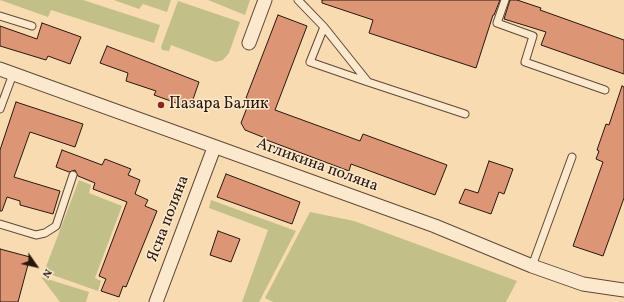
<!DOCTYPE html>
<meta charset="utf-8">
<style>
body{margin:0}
#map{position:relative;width:624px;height:302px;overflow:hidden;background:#f9dbb2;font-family:Vollkorn,serif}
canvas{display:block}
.north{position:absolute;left:16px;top:246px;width:40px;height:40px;-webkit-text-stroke:3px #fbe8cd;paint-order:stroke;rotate:124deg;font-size:11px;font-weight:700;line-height:16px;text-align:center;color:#29170e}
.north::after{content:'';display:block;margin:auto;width:14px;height:18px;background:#29170e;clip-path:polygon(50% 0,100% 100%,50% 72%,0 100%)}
</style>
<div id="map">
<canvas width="624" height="302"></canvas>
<div class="north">N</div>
</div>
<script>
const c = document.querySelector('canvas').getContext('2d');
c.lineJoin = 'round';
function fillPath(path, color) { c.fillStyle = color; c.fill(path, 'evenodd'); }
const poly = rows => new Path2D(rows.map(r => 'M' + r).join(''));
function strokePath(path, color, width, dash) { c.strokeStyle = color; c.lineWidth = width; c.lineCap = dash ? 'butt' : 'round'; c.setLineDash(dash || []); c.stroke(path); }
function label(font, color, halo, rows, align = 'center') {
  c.font = font + ' Vollkorn,serif'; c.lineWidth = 3; c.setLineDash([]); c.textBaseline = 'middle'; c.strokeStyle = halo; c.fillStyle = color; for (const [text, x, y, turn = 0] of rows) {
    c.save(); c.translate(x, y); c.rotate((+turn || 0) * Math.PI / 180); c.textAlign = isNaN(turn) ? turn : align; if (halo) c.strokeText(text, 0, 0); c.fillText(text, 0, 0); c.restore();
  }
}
const green = poly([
 [0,0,83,0,160,25,154,43,51,10,48,17],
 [114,0,171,0,167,12,143,4,139,9],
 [208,0,250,0,245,15],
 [178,1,240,22,229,53,223,60,216,62,171,45,169,51,162,50,161,47],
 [79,180,91,185,89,193,122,206,95,278,101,281,98,291,44,272],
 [211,200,296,231,259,302,242,302,268,230,209,208],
 [310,212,354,221,517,281,506,302,273,302,265,298],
 [41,277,89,292,86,302,60,302]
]);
const building = poly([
 [322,0,500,0,494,15,493,15,476,68,369,33,373,20,322,3,322,0],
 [510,0,517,0,541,8,540,10,624,40,624,74,541,45,546,32,504,19,510,0],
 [278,15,307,26,275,110,360,141,363,134,447,165,435,195,351,164,349,171,264,139,265,138,245,130,241,123,250,100,246,98,278,15],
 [42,23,81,37,70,64,48,56,46,60,0,46,0,26,37,39,42,23],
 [107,46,199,82,190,108,154,95,156,91,126,81,128,73,100,63,107,46],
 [622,86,624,87,624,198,603,256,573,246,603,162,596,159,599,151,597,150,606,124,609,125,622,86],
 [16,102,83,124,75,147,30,132,14,177,60,191,53,214,20,205,20,201,7,197,2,211,0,211,0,150,16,102],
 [62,150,102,165,105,159,131,169,128,175,140,180,135,194,148,200,145,206,157,211,126,287,123,286,119,297,101,291,106,279,99,276,127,202,93,189,95,183,78,176,75,170,69,172,56,167,62,150],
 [489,161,513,169,504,194,499,192,491,214,459,203,465,189,478,193,489,161],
 [226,174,300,202,292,224,217,197,226,174],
 [218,231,240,239,231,262,210,255,218,231],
 [0,249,30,257,18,302,0,302,0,249]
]);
const service = poly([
 [298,0,324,27,368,82,465,114],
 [505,0,497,23,533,36,525,62,605,90],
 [0,16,32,26],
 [324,27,310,62,368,82],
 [0,109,13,74],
 [0,224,36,235,45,233,56,226,73,175],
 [532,266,572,157]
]);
const minor = poly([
 [249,43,265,0],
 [0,69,435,226,532,266,583,284,624,290],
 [156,302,214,148]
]);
const markers = [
 [161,105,4,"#8f2418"]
];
const poiNames = [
 ["Пазара Балик",169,105]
];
const streetNames = [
 ["Агликина поляна",317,166,20],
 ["Ясна поляна",169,219,-69]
];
fillPath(green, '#c2bf89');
fillPath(building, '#dd9675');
strokePath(building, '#29170e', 1);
strokePath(service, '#5d4837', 9);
strokePath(minor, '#5d4837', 15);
strokePath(service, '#fbe8cd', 7);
strokePath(minor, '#fbe8cd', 13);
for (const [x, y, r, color] of markers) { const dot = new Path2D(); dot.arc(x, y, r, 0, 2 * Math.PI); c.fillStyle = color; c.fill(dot); strokePath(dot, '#fbe8cd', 1.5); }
label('16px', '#29170e', '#fbe8cd', poiNames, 'left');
label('16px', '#29170e', '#fbe8cd', streetNames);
</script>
